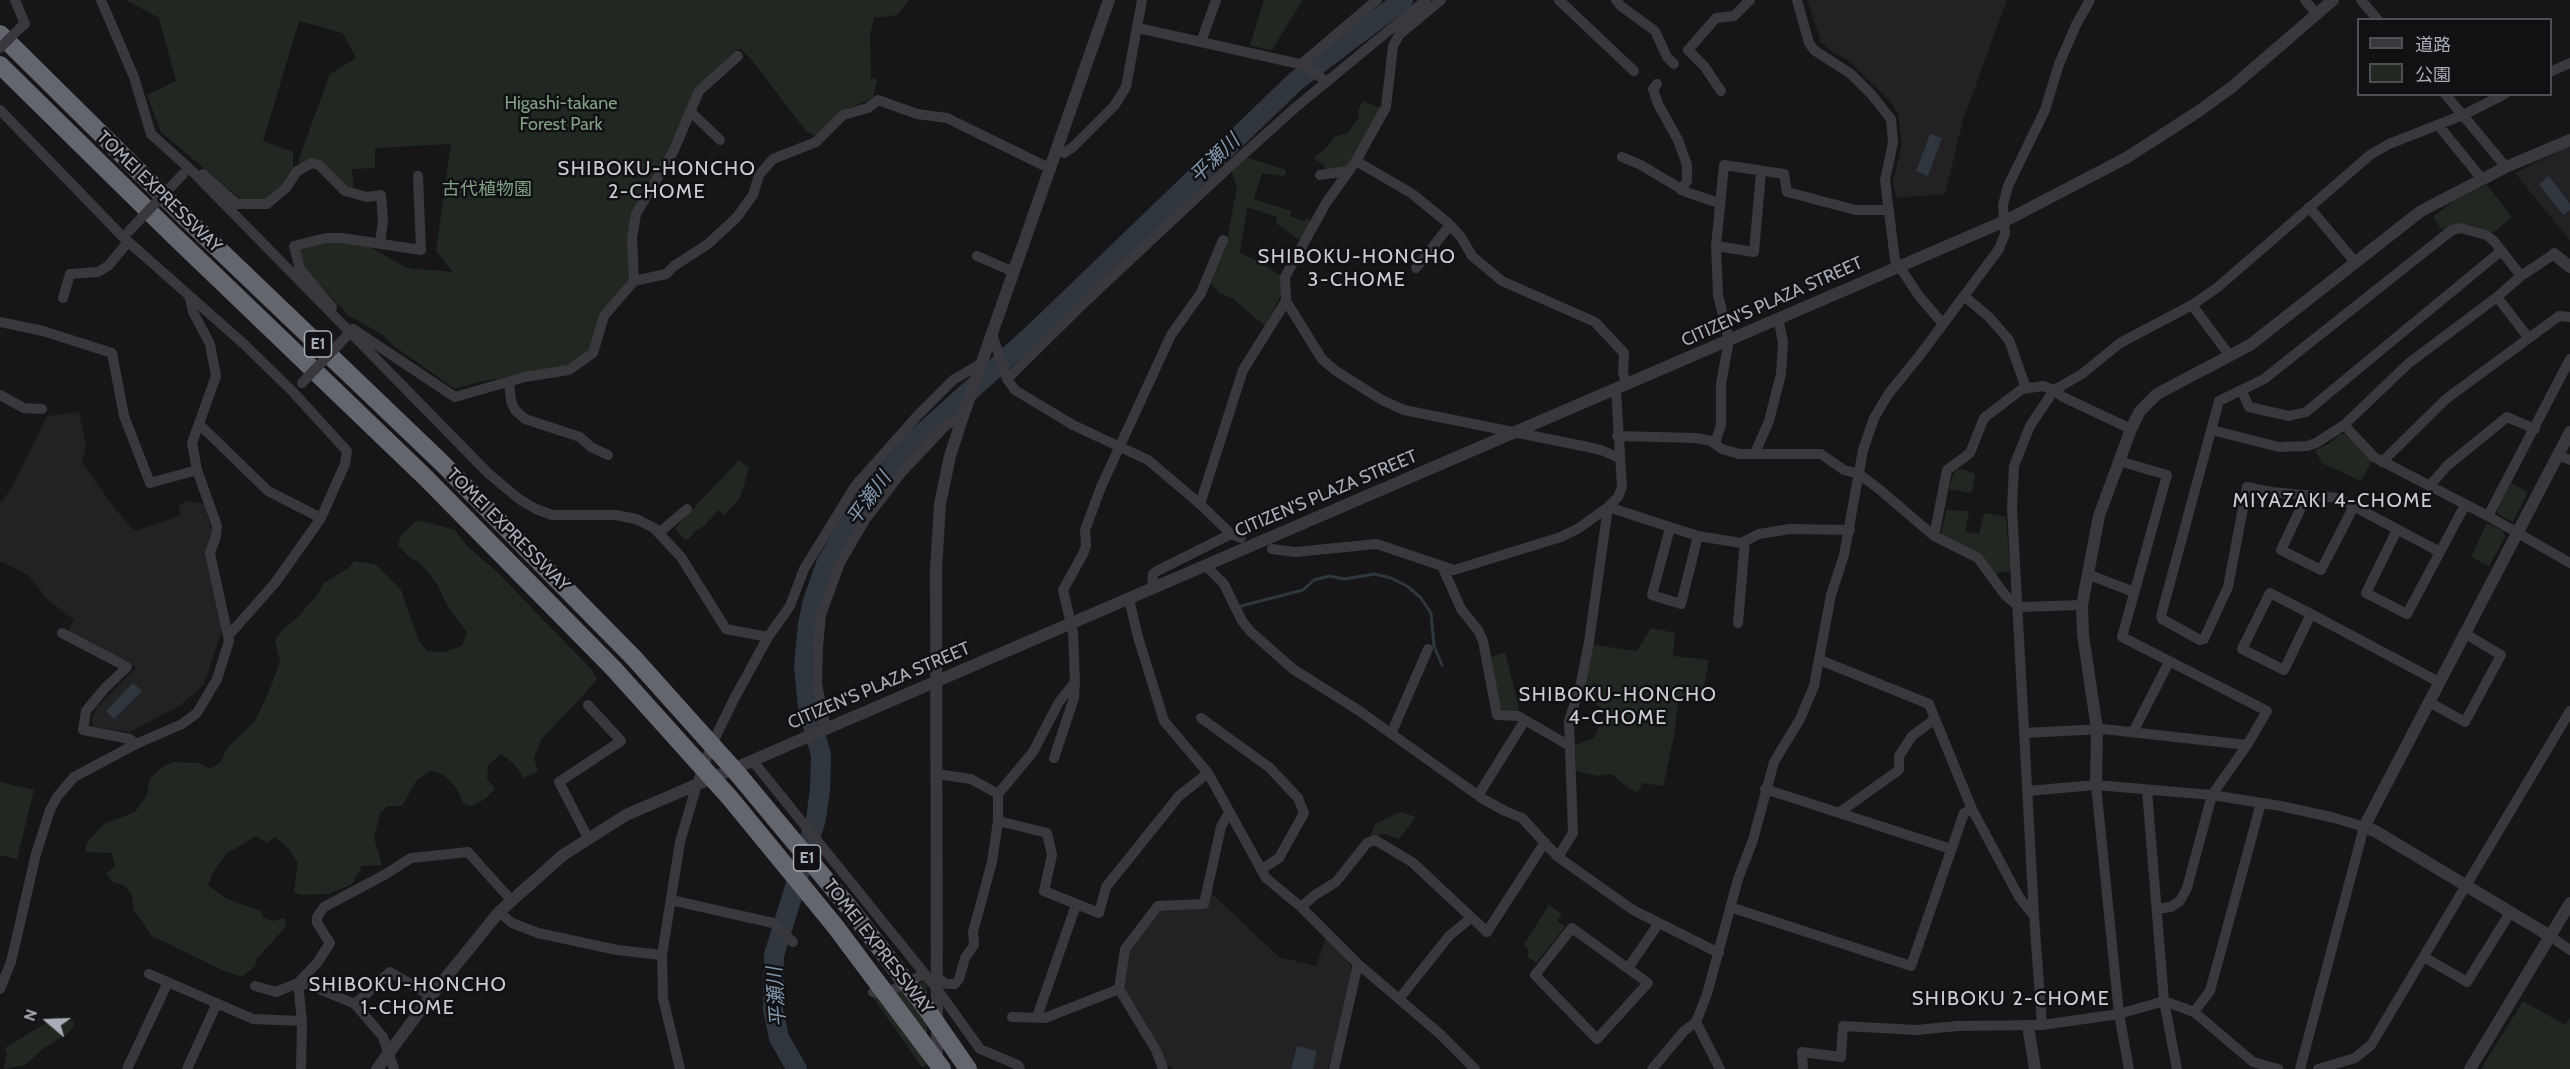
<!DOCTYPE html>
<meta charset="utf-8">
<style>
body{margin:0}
#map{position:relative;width:2570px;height:1069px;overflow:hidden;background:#161618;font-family:Cabin,"Noto Sans JP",sans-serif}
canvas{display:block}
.legend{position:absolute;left:2357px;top:18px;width:195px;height:78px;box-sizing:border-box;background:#111113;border:2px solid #4e4f55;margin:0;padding:8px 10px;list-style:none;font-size:18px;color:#a9adb7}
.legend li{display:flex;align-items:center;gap:12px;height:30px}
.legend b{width:30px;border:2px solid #4e4f55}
.north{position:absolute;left:18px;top:991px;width:60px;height:60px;-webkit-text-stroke:4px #111113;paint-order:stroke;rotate:289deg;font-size:16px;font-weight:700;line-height:24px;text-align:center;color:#a9adb7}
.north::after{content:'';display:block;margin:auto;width:21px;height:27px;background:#a9adb7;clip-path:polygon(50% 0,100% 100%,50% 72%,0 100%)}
</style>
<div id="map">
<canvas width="2570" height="1069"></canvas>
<ul class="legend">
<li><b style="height:8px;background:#38383d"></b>道路</li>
<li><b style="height:16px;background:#212822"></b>公園</li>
</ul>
<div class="north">N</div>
</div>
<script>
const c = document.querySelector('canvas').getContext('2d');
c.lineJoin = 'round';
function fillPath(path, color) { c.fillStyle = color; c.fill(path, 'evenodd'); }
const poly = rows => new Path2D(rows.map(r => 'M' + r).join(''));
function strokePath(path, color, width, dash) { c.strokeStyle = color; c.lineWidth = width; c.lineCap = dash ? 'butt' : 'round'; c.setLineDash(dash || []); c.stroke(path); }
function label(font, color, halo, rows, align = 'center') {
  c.font = font + ' Cabin,"Noto Sans JP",sans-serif'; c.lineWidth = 5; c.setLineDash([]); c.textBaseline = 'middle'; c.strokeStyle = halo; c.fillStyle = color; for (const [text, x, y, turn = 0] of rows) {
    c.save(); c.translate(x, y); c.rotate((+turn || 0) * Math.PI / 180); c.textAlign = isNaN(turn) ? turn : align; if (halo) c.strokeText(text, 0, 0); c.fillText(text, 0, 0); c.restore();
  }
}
const built = poly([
 [1807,0,2007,0,1963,120,1945,194,1896,198,1893,181,1902,143,1898,115,1890,101,1849,61,1832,52,1821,42],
 [2570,146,2570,241,2515,173],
 [79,412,86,447,82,462,116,510,135,531,180,516,179,505,188,501,205,504,212,534,222,630,204,685,179,706,130,732,93,727,92,717,97,707,136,668,70,633,69,628,74,620,46,598,28,575,0,561,0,503,11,489,47,416],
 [1209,891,1279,957,1316,966,1326,937,1346,956,1354,974,1328,1069,1172,1069,1171,1066,1166,1066,1122,987,1129,951,1159,911,1206,909]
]);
const green = poly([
 [126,0,909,0,897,15,874,18,870,34,871,78,877,80,873,98,840,112,816,136,806,131,751,59,740,48,695,90,683,124,634,213,632,277,602,315,589,354,568,367,478,382,455,389,390,343,383,335,348,315,303,266,298,247,309,243,359,241,407,268,453,272,436,251,451,144,375,148,375,168,352,169,354,193,319,163,300,166,299,159,330,74,356,58,343,33,299,21,263,141,293,152,293,171,290,179,266,200,244,202,161,132,147,95,176,81,159,18],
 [1264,0,1303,0,1273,48,1269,50,1250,45],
 [1363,101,1381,108,1349,166,1326,171,1324,165,1314,158,1327,147,1334,137,1348,133,1359,117,1358,111],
 [1246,157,1286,170,1286,175,1282,176,1262,173,1254,199,1291,211,1290,216,1304,221,1308,218,1311,221,1302,238,1298,239,1276,223,1277,217,1247,207,1240,253,1264,264,1282,277,1282,293,1265,326,1232,298,1219,293,1211,283,1225,249,1237,188,1231,169],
 [2487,185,2512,217,2493,233,2479,227,2461,223,2442,230,2433,217,2455,200],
 [2340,434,2346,435,2372,461,2361,481,2322,463,2315,450,2329,444],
 [739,460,749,468,740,498,724,515,719,510,704,526,695,531,689,539,684,539,675,528],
 [1957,469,1962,469,1975,474,1972,493,1949,489,1952,477],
 [2511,483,2528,492,2513,522,2498,514,2497,510],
 [1946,510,1969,511,1965,532,1979,534,1984,513,2006,517,2010,571,2000,572,1996,575,1941,536],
 [418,520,455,530,467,546,497,572,591,669,597,680,541,740,534,758,538,771,524,778,514,764,501,754,488,765,487,779,495,789,485,799,472,806,464,804,455,786,442,774,430,771,416,781,402,806,387,806,380,813,374,838,382,865,362,866,352,884,329,894,300,895,294,892,298,863,289,849,275,837,267,843,256,836,226,854,212,874,208,885,227,899,261,911,263,918,273,921,285,918,286,927,257,958,255,966,242,977,224,971,152,936,134,910,132,895,124,885,113,882,106,874,115,866,112,853,86,852,86,844,104,824,135,812,147,795,150,778,164,766,173,762,199,763,210,769,221,762,227,748,255,721,270,689,280,662,275,641,282,630,299,616,318,594,324,583,347,569,355,561,375,564,401,590,419,641,427,651,445,652,462,646,467,632,449,609,437,584,421,564,407,555,398,545,402,534],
 [2487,523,2503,531,2505,537,2489,566,2471,557],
 [1651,628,1675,633,1673,656,1709,660,1704,685,1696,698,1678,702,1674,736,1663,786,1642,783,1638,793,1630,789,1611,774,1598,776,1576,771,1575,745,1594,738,1607,710,1582,698,1593,645,1637,651],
 [1505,652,1519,707,1517,712,1506,712,1499,706,1491,657],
 [0,782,34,790,17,859,0,855],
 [1400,812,1416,817,1399,839,1385,834,1370,836,1375,824],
 [1549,905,1562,914,1557,921,1565,927,1536,963,1527,957,1529,951,1524,944],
 [925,981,927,985,927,1064,922,1067,872,996,883,999],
 [2523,1001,2565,1025,2570,1018,2570,1069,2481,1069],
 [56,1017,74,1021,73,1027,67,1034,44,1048,25,1065,4,1069,7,1054,5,1048]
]);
const water = poly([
 [1930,134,1942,138,1928,176,1916,171],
 [2549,176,2570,204,2570,210,2563,215,2539,184],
 [133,683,142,691,114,719,106,711],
 [1297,1046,1317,1051,1313,1069,1291,1069]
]);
const stream = poly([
 [1241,606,1303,590,1314,580,1330,576,1344,579,1375,574,1391,578,1407,586,1420,597,1431,613,1434,646,1442,665]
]);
const river = poly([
 [797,1069,779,1038,773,1009,774,955,816,819,820,789,821,755,808,708,804,666,808,624,813,601,826,564,844,532,868,495,916,439,1032,335,1296,81,1403,0]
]);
const minor = poly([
 [15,0,25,24,20,28],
 [101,0,134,77,151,134,192,171,489,474,519,499,536,509,552,515,616,515,636,519,654,528,681,557,726,629,768,637],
 [1559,0,1634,71],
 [1616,0,1621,6,1655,31,1667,57,1674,64],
 [1797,0,1809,43,1814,50,1851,74,1871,94,1891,119,1893,143,1885,180,1895,260,1919,296,1943,324],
 [2305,0,2316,13],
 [2361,0,2378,20],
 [1138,28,1304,65,1327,82],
 [1201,42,1216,0],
 [1301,64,1377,0],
 [2550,72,2570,63],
 [1657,84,1653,89,1658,104,1678,140,1687,165,1687,181,1681,190],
 [1721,91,1704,66,1688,50,1716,18,1734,16,1750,0],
 [2445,94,2506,167],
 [0,110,123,237,245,345,293,392,347,451,345,464,321,518,275,583,229,635],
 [691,112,720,140],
 [2438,125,2482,179],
 [1057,151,1064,153,1073,147,1114,106,1126,87,1142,0],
 [1622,157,1641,165,1686,192,1719,203],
 [1356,161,1411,193,1447,222,1461,237,1472,256,1502,281,1595,322,1624,353,1623,372,1626,384],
 [203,174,237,204,267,204,286,188,297,171,312,163,319,165,345,191,367,197,381,195,383,221,380,243],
 [1320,175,1348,171],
 [2309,207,2355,262],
 [1716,246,1754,252,1761,172],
 [977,256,1014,272],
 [1416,268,1450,225],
 [634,281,632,239,636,214,674,150,699,91,738,56],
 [1964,296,1989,317,2009,340,2026,388],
 [2497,297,2528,337],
 [63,298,70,274,98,272,108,266,128,242],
 [1286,301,1322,359,1336,371,1382,400,1404,410,1583,446,1601,450,1619,458],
 [2192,305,2230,356],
 [332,307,300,269,294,246,326,238,342,238,421,250,418,176],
 [0,322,43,331,112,353,124,416,150,483,197,470],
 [992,334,1007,379,1015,390,1073,425,1148,460,1200,504,1231,534,1241,538],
 [339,344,353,329,455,397,525,377,569,370,593,353,604,316,634,281,666,274,674,266,708,244,737,217,753,195,759,175,773,159,816,142,843,115,868,108,878,100,917,114,947,118,1051,169],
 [1007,379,1086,301,1227,169,1296,107,1426,0],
 [509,382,511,401,515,410,525,419,580,437,591,447,608,455],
 [2242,391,2249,407,2289,416,2306,412,2501,251],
 [0,395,24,408,42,409],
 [199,424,268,491,321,518],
 [2344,425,2374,457,2488,516,2570,563],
 [2212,430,2279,447,2307,446,2316,443,2344,425,2409,363,2497,297,2521,276,2554,254],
 [1617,436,1697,438,1711,441,1722,449,1739,454,1821,454,1844,470,1859,474,1879,489,1934,536,1978,558,2005,595,2019,607,2082,605],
 [1715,443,1721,425,1721,384,1729,340,1718,295,1716,246,1724,165,1784,174,1787,192,1856,210,1888,210],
 [1755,453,1769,421,1781,374,1783,342,1778,318],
 [2558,455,2570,460],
 [2119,461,2167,475,2122,637,2267,711,2247,745,2212,795,2187,888,2180,901,2171,907,2157,909],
 [2382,462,2446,399,2559,316,2570,317],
 [859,481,882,498],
 [2429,486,2448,465,2507,417,2535,429],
 [2307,495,2281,550,2321,570,2354,506],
 [1200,504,1243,370,1286,301,1285,277,1326,203,1356,161,1386,107,1393,46,1399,35,1441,0],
 [2488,516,2570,359],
 [1670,528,1652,595,1681,604,1698,536],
 [2397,530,2366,593,2407,614,2465,505],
 [660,532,687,509],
 [1934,536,1947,470,1970,453,1984,418,2022,389,2043,386,2054,390,2063,397,2131,429],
 [1272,549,1295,552,1377,544,1454,570,1561,537,1579,528,1608,507,1698,536,1741,543,1759,534,1790,529,1850,530],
 [2440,552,2338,498,2271,492,2247,487,2228,587,2204,639,2200,640,2162,619,2161,616,2219,401,2264,379,2452,230,2461,228,2486,235,2494,241,2521,276],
 [1205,565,1224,584,1242,621,1250,631,1293,669,1358,710,1483,799,1505,811,1522,818,1558,857,1633,910,1719,953],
 [1442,566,1461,609,1478,630,1483,641,1497,715,1518,716,1568,745],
 [2087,574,2134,592],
 [1152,588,1153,574,1157,571,1231,534],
 [1129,599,1138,637,1164,721,1208,773,1266,878,1301,907,1358,964,1440,1034,1475,1069],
 [2311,614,2284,670,2242,649,2270,593,2311,614,2439,682],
 [1738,623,1745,541],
 [62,633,127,667,105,688,86,711,83,730,130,739,136,744],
 [1820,660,1929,704,1935,719],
 [2429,702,2465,722,2501,655,2464,633],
 [588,705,621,741,559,782,588,838],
 [1201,718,1270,768,1298,798,1304,813,1279,858,1262,869],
 [826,729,817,684,818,647,821,615,840,563,865,520,902,472,947,424,962,419],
 [2133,732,2169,662],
 [2024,733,2103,729,2247,745],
 [1391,734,1428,649],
 [1054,758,1074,698,1075,682],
 [752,760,937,989,980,1049,1018,1065,1020,1069],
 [937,774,971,779,998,794,998,821,992,862,973,932,974,945,965,958,959,979,955,984,946,984,938,978],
 [2096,785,2119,1014,2129,1069],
 [1765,789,1951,849],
 [2147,790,2164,1001,2177,1069],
 [2027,791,2096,785,2212,795,2281,806,2335,818,2364,827,2300,1069],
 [998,794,1033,752,1059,702,1075,682,1073,632,1063,590,1083,554,1086,546,1085,530,1101,487,1171,335,1201,293,1223,240],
 [1479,794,1525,720],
 [1840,812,1899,770,1899,756,1912,736,1935,719,1972,809],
 [998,821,1047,833,1052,855,1044,891,1099,913,1106,887,1179,796,1208,773],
 [1558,857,1573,833,1569,721,1581,683,1589,642,1608,507,1618,497,1622,487,1616,389],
 [671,900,773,923,793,942],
 [1301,907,1315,895,1336,882,1367,843,1375,840,1412,862,1487,932,1545,842],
 [1730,907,1911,966,1964,813,1972,809,2019,897,2034,916],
 [499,912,512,923,538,933,617,950,662,955],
 [1572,928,1648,983,1597,1039,1535,975,1572,928],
 [2550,936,2570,950],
 [2424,957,2467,982,2510,913],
 [1628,968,1659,923],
 [149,974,253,1019,302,1021],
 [255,986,276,992,298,983,309,985,355,1004,383,1037,394,1069],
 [0,989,11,962,36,854,50,810,57,797,74,777,136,744,182,724,197,713,217,679,229,641,210,553,216,536,217,526,197,470,192,443,216,376,210,344,193,312,190,299],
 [873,992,883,995,924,974],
 [1399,999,1449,936,1471,918],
 [355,1004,390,972,431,996],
 [2194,1012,2210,991,2261,803],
 [1012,1017,1045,1018,1119,989],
 [1037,1017,1076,905],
 [2042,1025,2034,916,2012,508,2014,466,2030,426,2054,390,2082,374,2120,343,2192,305,2218,287,2370,155,2389,144,2463,115,2505,94],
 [127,1069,168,982],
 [187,1069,217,1003],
 [301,1069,302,1021,298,983,317,963,330,943,317,923,317,917,324,907,386,874,411,858,468,852,511,900],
 [680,1069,663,998,662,955,680,842,697,784,711,746,734,699,768,637,790,606,804,569,855,486,918,415,953,380,982,363],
 [1163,1069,1156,1050,1119,989,1125,949,1158,906,1204,904,1221,827,1229,812],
 [1334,1069,1358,964],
 [1652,1069,1684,1031,1696,1022],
 [1720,1069,1696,1022,1707,994,1738,879,1753,840,1774,762,1800,719,1814,686,1831,595,1844,555,1863,450,1874,418,1889,393,1920,355,1999,249,2005,234,2003,205,2008,186,2045,110,2059,64,2076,25,2090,0],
 [1803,1069,1802,1052,1841,1057,1843,1026,1917,1030,1957,1026,2042,1025,2119,1014,2164,1001,2194,1012,2253,1062,2278,1069],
 [2318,1069,2355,1058,2371,1045,2570,711]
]);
const tertiary = poly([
 [2554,254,2570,267],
 [2096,785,2097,729,2083,635,2082,605,2099,516,2131,429,2140,411,2157,394,2250,345,2421,211,2506,167,2570,140],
 [2550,936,2375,831,2364,827,2570,432],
 [2028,1026,2035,1069],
 [937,1063,936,570,940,504,950,456,962,419,1109,0],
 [377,1069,431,996,499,912,563,855,626,815,2005,221,2126,158,2199,111,2232,87,2333,0],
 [2470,1069,2570,903]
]);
const motorway = poly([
 [0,34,186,218,442,463,633,657],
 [0,65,172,234,426,478,614,669]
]);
const minorBridge = poly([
 [0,48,20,28],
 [129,231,183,174],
 [302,383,339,344]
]);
const motorwayBridge = poly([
 [633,657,737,773,851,910,926,1008,968,1069],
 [614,669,730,798,835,926,942,1069]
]);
const shields = [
 [318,344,27],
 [807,858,27]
];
const shieldNames = [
 ["E1",318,344],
 ["E1",807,858]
];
const parkNames = [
 ["Higashi-takane",561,104],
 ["Forest Park",561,125],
 ["古代植物園",487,190]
];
const streetNames = [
 ["TOMEI EXPRESSWAY",159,192,44],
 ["CITIZEN'S PLAZA STREET",1772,302,-24],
 ["CITIZEN'S PLAZA STREET",1326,494,-23],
 ["TOMEI EXPRESSWAY",508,530,45],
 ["CITIZEN'S PLAZA STREET",879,686,-23],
 ["TOMEI EXPRESSWAY",878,947,52]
];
const waterNames = [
 ["平瀬川",1215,159,-44],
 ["平瀬川",869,499,-54],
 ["平瀬川",777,997,-94]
];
const neighbourhoodNames = [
 ["SHIBOKU-HONCHO",657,169],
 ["2-CHOME",657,192],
 ["SHIBOKU-HONCHO",1357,257],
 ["3-CHOME",1357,280],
 ["MIYAZAKI 4-CHOME",2333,501],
 ["SHIBOKU-HONCHO",1618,695],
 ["4-CHOME",1618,718],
 ["SHIBOKU-HONCHO",408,985],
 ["1-CHOME",408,1008],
 ["SHIBOKU 2-CHOME",2011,999]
];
fillPath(built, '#222225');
fillPath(green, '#212822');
fillPath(water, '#2f363d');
strokePath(stream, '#2f363d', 3);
strokePath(river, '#2f363d', 20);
strokePath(minor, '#38383d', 10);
strokePath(tertiary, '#38383d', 12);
strokePath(motorway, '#64666d', 18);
strokePath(minorBridge, '#38383d', 10);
strokePath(motorwayBridge, '#64666d', 18);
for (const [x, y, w] of shields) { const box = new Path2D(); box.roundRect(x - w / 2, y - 13, w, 26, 4.5); c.fillStyle = '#111113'; c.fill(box); strokePath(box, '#a9adb7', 1.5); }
label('bold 16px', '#a9adb7', null, shieldNames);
label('18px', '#82a085', '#111113', parkNames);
label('18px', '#a9adb7', '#111113', streetNames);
label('italic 20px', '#8399af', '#111113', waterNames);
c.letterSpacing = '1.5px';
label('20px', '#caccd3', '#111113', neighbourhoodNames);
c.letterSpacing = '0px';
</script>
